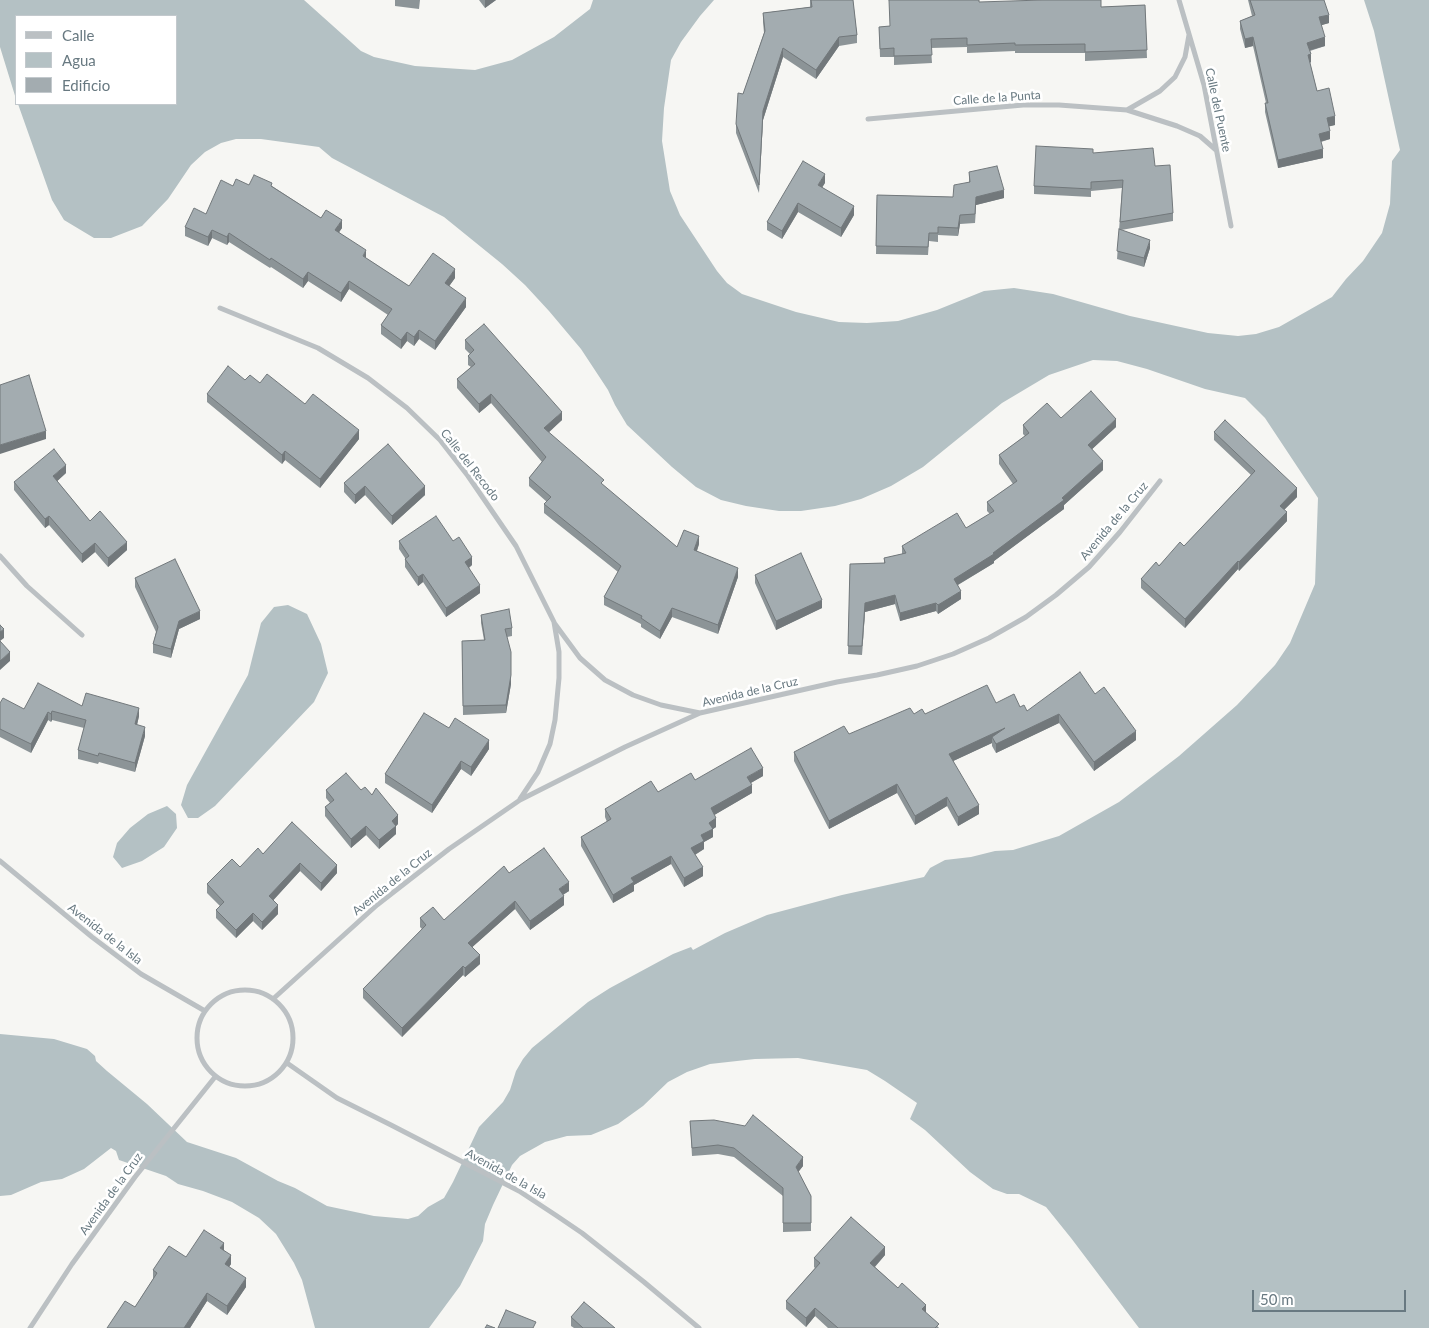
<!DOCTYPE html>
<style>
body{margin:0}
#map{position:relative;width:1429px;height:1328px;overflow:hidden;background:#f6f6f3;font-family:Lato,sans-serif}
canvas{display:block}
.legend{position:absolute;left:15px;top:15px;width:162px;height:90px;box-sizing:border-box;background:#fff;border:1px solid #c3c9cd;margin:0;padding:6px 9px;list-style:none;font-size:15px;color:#687981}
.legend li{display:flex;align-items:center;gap:10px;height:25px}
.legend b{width:25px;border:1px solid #c3c9cd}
.scale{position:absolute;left:1252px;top:1290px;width:154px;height:22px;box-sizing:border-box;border:2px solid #687981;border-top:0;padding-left:6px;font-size:15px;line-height:18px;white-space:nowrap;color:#687981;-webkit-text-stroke:4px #fff;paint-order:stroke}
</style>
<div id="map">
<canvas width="1429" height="1328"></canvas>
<ul class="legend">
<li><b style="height:6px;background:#bbc0c3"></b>Calle</li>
<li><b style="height:14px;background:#b4c1c4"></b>Agua</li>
<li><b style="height:14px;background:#a3acb0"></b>Edificio</li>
</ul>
<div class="scale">50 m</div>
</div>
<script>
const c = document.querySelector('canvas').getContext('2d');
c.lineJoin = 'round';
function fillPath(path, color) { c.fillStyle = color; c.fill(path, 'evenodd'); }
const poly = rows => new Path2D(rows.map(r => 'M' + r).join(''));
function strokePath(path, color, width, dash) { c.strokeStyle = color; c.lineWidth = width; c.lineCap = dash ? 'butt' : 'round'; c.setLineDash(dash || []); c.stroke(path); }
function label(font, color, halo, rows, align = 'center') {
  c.font = font + ' Lato,sans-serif'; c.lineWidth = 5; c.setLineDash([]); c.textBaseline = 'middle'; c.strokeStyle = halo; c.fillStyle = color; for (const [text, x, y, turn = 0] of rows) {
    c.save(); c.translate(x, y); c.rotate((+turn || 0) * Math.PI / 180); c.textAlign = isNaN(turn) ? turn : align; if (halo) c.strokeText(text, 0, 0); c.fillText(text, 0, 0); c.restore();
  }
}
const water = poly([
 [0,0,304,0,361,51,374,57,415,66,475,70,512,60,554,37,590,9,593,0,714,0,700,16,681,42,671,60,664,108,662,141,670,191,680,215,717,271,727,283,742,294,796,312,839,322,867,323,898,321,937,310,984,291,1014,288,1053,294,1130,316,1208,333,1238,336,1256,334,1279,327,1332,297,1346,279,1363,261,1382,233,1390,204,1392,161,1400,150,1374,31,1364,0,1429,0,1429,1328,1139,1328,1071,1238,1046,1207,1019,1194,1007,1194,993,1189,970,1172,925,1130,910,1119,917,1103,885,1081,867,1070,798,1058,755,1059,710,1064,687,1072,668,1082,643,1106,618,1124,591,1135,567,1136,545,1142,520,1156,512,1165,493,1205,485,1224,483,1241,460,1286,429,1328,315,1328,302,1280,294,1263,276,1234,259,1218,232,1202,203,1191,178,1184,166,1176,119,1160,116,1151,111,1148,84,1169,62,1179,41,1182,11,1195,0,1196,0,1034,54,1039,87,1049,95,1056,96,1061,107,1071,147,1104,187,1142,236,1158,278,1181,295,1188,327,1206,374,1216,408,1219,418,1216,428,1207,444,1198,453,1182,479,1127,503,1102,510,1090,516,1071,523,1059,532,1048,588,1002,610,988,673,954,691,947,693,950,725,933,767,915,842,895,924,877,930,868,945,860,971,857,995,851,1013,850,1059,836,1119,802,1179,756,1237,705,1275,665,1290,643,1315,584,1318,498,1265,418,1245,398,1205,389,1147,369,1117,361,1093,360,1049,375,1002,403,923,467,891,486,861,499,835,506,801,511,779,511,746,506,721,500,696,487,672,467,627,425,615,405,608,390,581,349,549,311,525,285,502,264,444,217,332,158,319,147,261,139,236,139,221,143,205,152,191,165,168,199,142,226,111,238,94,238,64,220,52,200,18,104,176,104,176,16,16,16,16,99,0,47],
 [288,605,307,614,321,644,328,673,314,702,215,806,198,818,188,818,181,805,187,785,248,675,261,623,274,607],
 [167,806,176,814,177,828,164,847,142,861,122,868,113,857,117,843,130,828,148,814]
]);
const street = poly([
 [1179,0,1204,85,1231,226],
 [1189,35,1185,57,1175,77,1160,91,1127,110,1177,126,1200,136,1216,150],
 [868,119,1023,105,1059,105,1127,110],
 [220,308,318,348,368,378,407,408,440,440,468,476,516,546,554,622,559,652,559,678,555,720,550,744,538,772,520,799],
 [0,556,27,586,82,635],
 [555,624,580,658,605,680,633,695,661,705,700,713],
 [0,861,92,937,141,974,205,1011],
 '197 1038a48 48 0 1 1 96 0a48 48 0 1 1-96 0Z',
 [273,999,377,905,449,849,520,800,625,747,700,713,837,682,877,675,917,666,953,654,989,638,1026,617,1056,595,1089,567,1120,532,1160,481],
 [287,1063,337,1098,391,1125,519,1191,557,1216,582,1233,644,1282,699,1328],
 [30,1328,72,1264,135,1177,215,1077]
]);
const wall = poly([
 [395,0,420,0,419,9,395,6],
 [479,0,496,0,485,8],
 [810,0,853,0,857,35,857,43,839,46,816,79,783,57,763,120,759,193,736,133,736,124,743,94,764,33,763,22,763,13,810,7],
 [1248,0,1324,0,1329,23,1321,25,1325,46,1310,51,1311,62,1310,63,1317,91,1335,125,1329,126,1330,139,1321,142,1323,158,1278,168,1265,112,1265,103,1266,103,1253,46,1245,48,1240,29,1240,21,1252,16],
 [979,2,1101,7,1145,5,1147,58,1085,61,1085,53,1015,53,1015,51,967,53,967,47,931,48,932,63,894,65,894,57,880,57,879,27,890,26],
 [1093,153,1155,166,1173,213,1173,221,1121,230,1150,248,1144,267,1117,259,1122,188,1091,191,1091,197,1034,194,1034,186],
 [969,172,1004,198,976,205,975,223,960,224,958,236,938,235,938,242,929,241,928,255,876,254,877,195,953,197,969,182],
 [825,183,822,187,854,215,841,237,798,212,782,239,767,230,767,222],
 [249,185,272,186,321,218,342,228,339,232,366,258,409,286,455,278,449,286,466,307,435,350,419,339,414,346,407,341,401,349,381,334,381,325,388,315,349,289,341,302,308,281,303,288,271,267,270,268,229,242,227,245,212,238,208,246,185,236,185,227,206,214,233,186],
 [465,340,562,420,548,432,604,486,677,547,699,544,697,551,738,577,718,634,672,617,660,639,641,627,641,624,604,605,604,597,618,572,544,513,544,504,547,502,529,486,529,478,542,462,491,403,479,413,457,388,457,379,471,367,468,365,468,356,470,354,465,349],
 [245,380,260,383,305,404,359,439,320,488,285,460,282,464,207,402,207,394],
 [1061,418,1116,427,1092,449,1103,470,1064,505,1064,509,994,561,994,563,958,585,961,599,938,614,936,611,900,621,895,604,865,612,862,655,848,654,850,564,884,563,884,558,902,554,902,546,966,528,990,514,987,511,987,502,1013,484,999,464,999,455,1025,436,1023,434,1023,425],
 [1214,432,1297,497,1284,510,1287,521,1239,571,1238,569,1185,628,1141,588,1141,579,1184,546,1251,475,1214,440],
 [66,473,57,481,90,521,127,550,108,567,95,552,82,563,49,525,45,528,14,490,14,482],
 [344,483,425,495,392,525,365,495,355,504,344,492],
 [399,541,453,541,472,565,469,568,480,593,446,617,423,582,418,586,405,567,405,558,399,549],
 [755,575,822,608,776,630,755,583],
 [135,578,200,619,179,629,171,658,153,653,153,644,156,632,135,587],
 [481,615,512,628,512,636,507,637,511,684,506,713,463,715,462,641,484,640,481,623],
 [1095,694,1136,740,1094,771,1059,723,996,753,992,746,992,743,953,761,979,814,958,826,947,806,915,825,897,793,829,829,794,761,794,752,914,714,925,714,996,703,1020,707,1027,711],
 [0,703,24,709,82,706,139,716,137,725,145,736,135,772,99,762,98,764,78,759,78,750,84,728,52,720,51,722,48,720,31,753,0,737],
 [449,728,489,749,471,776,461,769,432,813,385,783,385,774],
 [763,776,751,783,752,793,714,815,716,827,713,829,713,837,704,842,704,849,695,855,703,876,684,887,671,864,634,885,634,891,613,903,581,846,581,837,607,822,605,817,605,809,695,780],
 [326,790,361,790,398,824,396,826,396,834,379,849,366,835,351,848,325,816,325,807,330,803,326,798],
 [292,822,337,873,321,891,300,871,273,900,278,914,262,930,253,921,236,938,216,918,216,910,220,906,207,893,207,884,240,867,263,854],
 [509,873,569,891,563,895,564,905,530,930,515,909,472,947,480,964,465,977,463,975,402,1037,363,998,363,989,422,929,420,927,420,918,444,920],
 [690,1121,803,1166,798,1172,811,1196,811,1231,783,1232,783,1196,734,1157,718,1154,692,1156],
 [224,1250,231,1264,229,1267,246,1287,227,1315,207,1301,190,1328,107,1328,135,1307,153,1279,153,1270,186,1257],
 [885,1255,875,1267,926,1313,939,1328,828,1328,815,1316,806,1327,786,1309,786,1301,815,1268,814,1267,814,1258],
 [571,1317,615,1328,574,1328,571,1326]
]);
const shadedWall = poly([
 [485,0,496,0,485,8],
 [1329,15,1329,23,1319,26,1319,17],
 [839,37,839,46,816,79,816,70],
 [1253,37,1253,46,1245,48,1245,39],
 [1325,37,1325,46,1307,51,1307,43],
 [783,48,783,57,763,120,759,193,763,111],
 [1311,54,1311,62,1308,63,1308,55],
 [1335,116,1335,125,1327,127,1327,118],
 [1330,131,1330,139,1319,142,1319,134],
 [1323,149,1323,158,1278,168,1278,160],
 [825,174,825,183,818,194,818,185],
 [1004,190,1004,198,976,205,975,223,976,197],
 [798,203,798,212,782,239,782,231],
 [854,206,854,215,841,237,841,228],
 [960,215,960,224,958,236,958,228],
 [342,220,342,228,335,238,335,230],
 [212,230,212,238,208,246,208,237],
 [229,233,229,242,227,245,227,237],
 [1150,240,1150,248,1144,267,1144,258],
 [366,250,366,258,363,256],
 [455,269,455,278,445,292,445,283],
 [308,272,308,281,303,288,303,279],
 [349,281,349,289,341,302,341,293],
 [466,298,466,307,435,350,435,341],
 [419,330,419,339,414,346,414,337],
 [407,332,407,341,401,349,401,340],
 [491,394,491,403,479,413,479,404],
 [562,412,562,420,544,437,544,428],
 [1116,419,1116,427,1088,453,1088,445],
 [359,430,359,439,320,488,320,479],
 [46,431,46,439,0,454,0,445],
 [285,451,285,460,282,464,282,455],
 [1103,461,1103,470,1064,505,1064,509,994,561,994,563,954,587,954,579,993,553,1062,498],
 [66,465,66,473,53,485,53,476],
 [365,486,365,495,355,504,355,495],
 [425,486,425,495,392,525,392,516],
 [1297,488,1297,497,1280,514,1280,506],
 [1287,512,1287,521,1239,571,1239,562],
 [49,516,49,525,45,528,45,519],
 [699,536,699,544,694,559,694,550],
 [127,542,127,550,108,567,108,558],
 [95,543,95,552,82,563,82,554],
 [472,557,472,565,465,570,465,562],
 [1238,561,1238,569,1185,628,1185,619],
 [738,568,738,577,718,634,718,625],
 [423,574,423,582,418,586,418,577],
 [480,585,480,593,446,617,446,608],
 [961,591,961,599,938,614,938,605],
 [895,595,895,604,865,612,862,655,865,603],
 [822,600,822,608,776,630,776,621],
 [936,603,936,611,900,621,900,613],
 [672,608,672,617,660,639,660,631],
 [200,611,200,619,179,629,171,658,171,649,179,621],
 [4,629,4,638,0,641,0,632],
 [10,652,10,661,0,670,0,661],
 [511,675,511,684,506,713,506,705],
 [139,708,139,716,135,733,135,724],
 [52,711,52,720,51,722,51,714],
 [48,712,48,720,31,753,31,744],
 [1059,714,1059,723,996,753,996,744],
 [145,727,145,736,135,772,135,763],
 [1005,728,992,737,992,743,949,763,949,754],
 [1136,731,1136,740,1094,771,1094,762],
 [489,740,489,749,471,776,471,767],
 [461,761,461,769,432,813,432,805],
 [763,768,763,776,747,785,747,777],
 [897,784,897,793,829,829,829,821],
 [752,785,752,793,711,817,711,808],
 [947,797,947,806,915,825,915,816],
 [979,805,979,814,958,826,958,817],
 [398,815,398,824,396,826,396,834,379,849,379,840,392,821],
 [716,818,716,827,713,829,713,837,704,842,704,849,691,857,691,848,709,823],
 [366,826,366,835,351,848,351,839],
 [671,856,671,864,634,885,634,891,613,903,613,895,631,878],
 [300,863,300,871,269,905,269,896],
 [337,865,337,873,321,891,321,883],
 [703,867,703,876,684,887,684,878],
 [569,882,569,891,559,897,559,889],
 [564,896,564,905,530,930,530,921],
 [515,901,515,909,468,951,468,943],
 [278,905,278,914,262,930,262,922],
 [253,913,253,921,236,938,236,930],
 [480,955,480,964,465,977,465,968],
 [463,966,463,975,402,1037,402,1028],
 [803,1157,803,1166,796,1175,796,1167],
 [224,1243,224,1251,220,1248],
 [885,1247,885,1255,870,1272,870,1263],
 [231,1255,231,1264,225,1273,225,1264],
 [246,1278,246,1287,227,1315,227,1306],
 [207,1293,207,1301,190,1328,184,1328],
 [926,1305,926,1313,922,1309],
 [815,1308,815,1316,806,1327,806,1318]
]);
const building = poly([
 [811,0,853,0,857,35,839,37,816,70,783,48,763,111,759,185,736,124,738,93,743,94,765,31,763,13,812,7,811,0],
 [889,0,979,0,979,2,1042,0,1101,0,1101,7,1145,5,1147,50,1085,52,1085,44,1015,45,1015,43,967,45,967,38,931,39,932,55,894,56,894,48,880,49,879,27,890,26,889,0],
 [1250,0,1324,0,1329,15,1319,17,1325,37,1307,43,1311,54,1308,55,1317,91,1329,88,1335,116,1327,118,1330,131,1319,134,1323,149,1278,160,1265,103,1268,103,1253,37,1245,39,1240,21,1255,15,1250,0],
 [1036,146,1093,149,1093,153,1153,148,1155,166,1170,165,1173,213,1120,222,1123,180,1091,182,1091,189,1034,186,1036,146],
 [803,161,825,174,818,185,854,206,841,228,798,203,782,231,767,222,803,161],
 [997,166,1004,190,976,197,975,214,960,215,958,228,938,227,938,233,929,233,928,247,876,246,877,195,953,197,954,185,970,182,969,172,997,166],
 [254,175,272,183,271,186,321,218,326,210,342,220,335,230,366,250,363,256,409,286,433,253,455,269,445,283,466,298,435,341,419,330,414,337,407,332,401,340,381,325,392,309,349,281,341,293,308,272,303,279,271,258,270,260,229,233,227,237,212,230,208,237,185,227,194,208,206,214,221,180,233,186,236,179,249,185,254,175],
 [1119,229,1150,240,1144,258,1117,251,1119,229],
 [484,324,562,412,544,428,604,480,601,483,677,547,684,530,699,536,694,550,738,568,718,625,672,608,660,631,641,618,642,616,604,597,621,566,544,504,551,497,529,478,546,457,491,394,479,404,457,379,475,364,468,356,474,350,465,340,484,324],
 [228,366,245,380,250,375,260,383,267,374,305,404,313,394,359,430,320,479,285,451,282,455,207,394,228,366],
 [29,375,46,431,0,445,0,385,29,375],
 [1091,391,1116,419,1088,445,1103,461,1062,498,1064,500,993,553,994,554,954,579,961,591,938,605,936,603,900,613,895,595,865,603,862,646,848,646,850,564,885,563,884,558,906,553,902,546,957,513,966,528,994,511,987,502,1017,481,999,455,1029,433,1023,425,1047,403,1061,418,1091,391],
 [1225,420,1297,488,1280,506,1287,512,1239,562,1238,561,1185,619,1141,579,1156,562,1159,566,1180,542,1184,546,1255,471,1214,432,1225,420],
 [388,444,425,486,392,516,365,486,355,495,344,483,388,444],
 [54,449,66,465,53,476,90,521,100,511,127,542,108,558,95,543,82,554,49,516,45,519,14,482,54,449],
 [436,516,453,541,459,537,472,557,465,562,480,585,446,608,423,574,418,577,405,559,409,556,399,541,436,516],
 [801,553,822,600,776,621,755,575,801,553],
 [175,559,200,611,179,621,171,649,153,644,158,627,135,578,175,559],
 [509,609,512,628,505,629,511,652,511,675,506,705,463,706,462,641,485,640,481,615,509,609],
 [0,625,4,629,0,632,0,625],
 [0,641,10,652,0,661,0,641],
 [1080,672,1095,694,1104,687,1136,731,1094,762,1059,714,996,744,992,737,1005,728,949,754,979,805,958,817,947,797,915,816,897,784,829,821,794,752,844,726,849,734,910,708,914,714,922,709,925,714,987,685,996,703,1014,694,1020,707,1024,705,1027,711,1080,672],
 [38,683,82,706,86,693,139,708,135,724,145,727,135,763,99,753,98,756,78,750,86,720,52,711,51,714,48,712,31,744,0,729,0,703,3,698,24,709,38,683],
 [424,713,449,728,455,718,489,740,471,767,461,761,432,805,385,774,424,713],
 [751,748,763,768,747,777,752,785,711,808,716,818,709,823,713,829,701,835,704,841,691,848,703,867,684,878,671,856,631,878,634,882,613,895,581,837,611,819,605,809,651,781,658,792,691,773,695,780,751,748],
 [346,773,361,790,365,787,372,795,376,788,398,815,392,821,396,826,379,840,366,826,351,839,325,807,334,800,326,790,346,773],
 [292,822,337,865,321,883,300,863,269,896,278,905,262,922,253,913,236,930,216,910,224,902,207,884,232,859,240,867,258,848,263,854,292,822],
 [544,848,569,882,559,889,564,896,530,921,515,901,468,943,480,955,465,968,463,966,402,1028,363,989,426,925,420,918,433,907,444,920,504,866,509,873,544,848],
 [753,1115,803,1157,796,1167,811,1196,811,1223,783,1223,783,1188,734,1148,718,1145,692,1148,690,1121,714,1120,745,1126,753,1115],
 [851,1217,885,1247,870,1263,898,1288,902,1283,926,1305,922,1309,939,1324,935,1328,838,1328,815,1308,806,1318,786,1301,820,1263,814,1258,851,1217],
 [204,1230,224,1243,220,1248,231,1255,225,1264,246,1278,227,1306,207,1293,184,1328,107,1328,125,1301,135,1307,157,1273,153,1270,169,1246,186,1257,204,1230],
 [584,1302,615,1328,583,1328,571,1317,584,1302],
 [506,1310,536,1322,533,1328,498,1328,506,1310],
 [487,1325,495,1328,485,1328,487,1325]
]);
const streetNames = [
 ["Calle de la Punta",997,98,-4],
 ["Calle del Puente",1218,110,78],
 ["Calle del Recodo",470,465,52],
 ["Avenida de la Cruz",1114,521,-50],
 ["Avenida de la Cruz",750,692,-13],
 ["Avenida de la Cruz",392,882,-39],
 ["Avenida de la Isla",105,934,38],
 ["Avenida de la Isla",506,1174,29],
 ["Avenida de la Cruz",111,1194,-54]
];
fillPath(water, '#b4c1c4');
strokePath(street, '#bbc0c3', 5);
fillPath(wall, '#8c9497');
fillPath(shadedWall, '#72787b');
fillPath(building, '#a3acb0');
strokePath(building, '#72787b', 1);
label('12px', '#687981', '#fff', streetNames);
</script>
